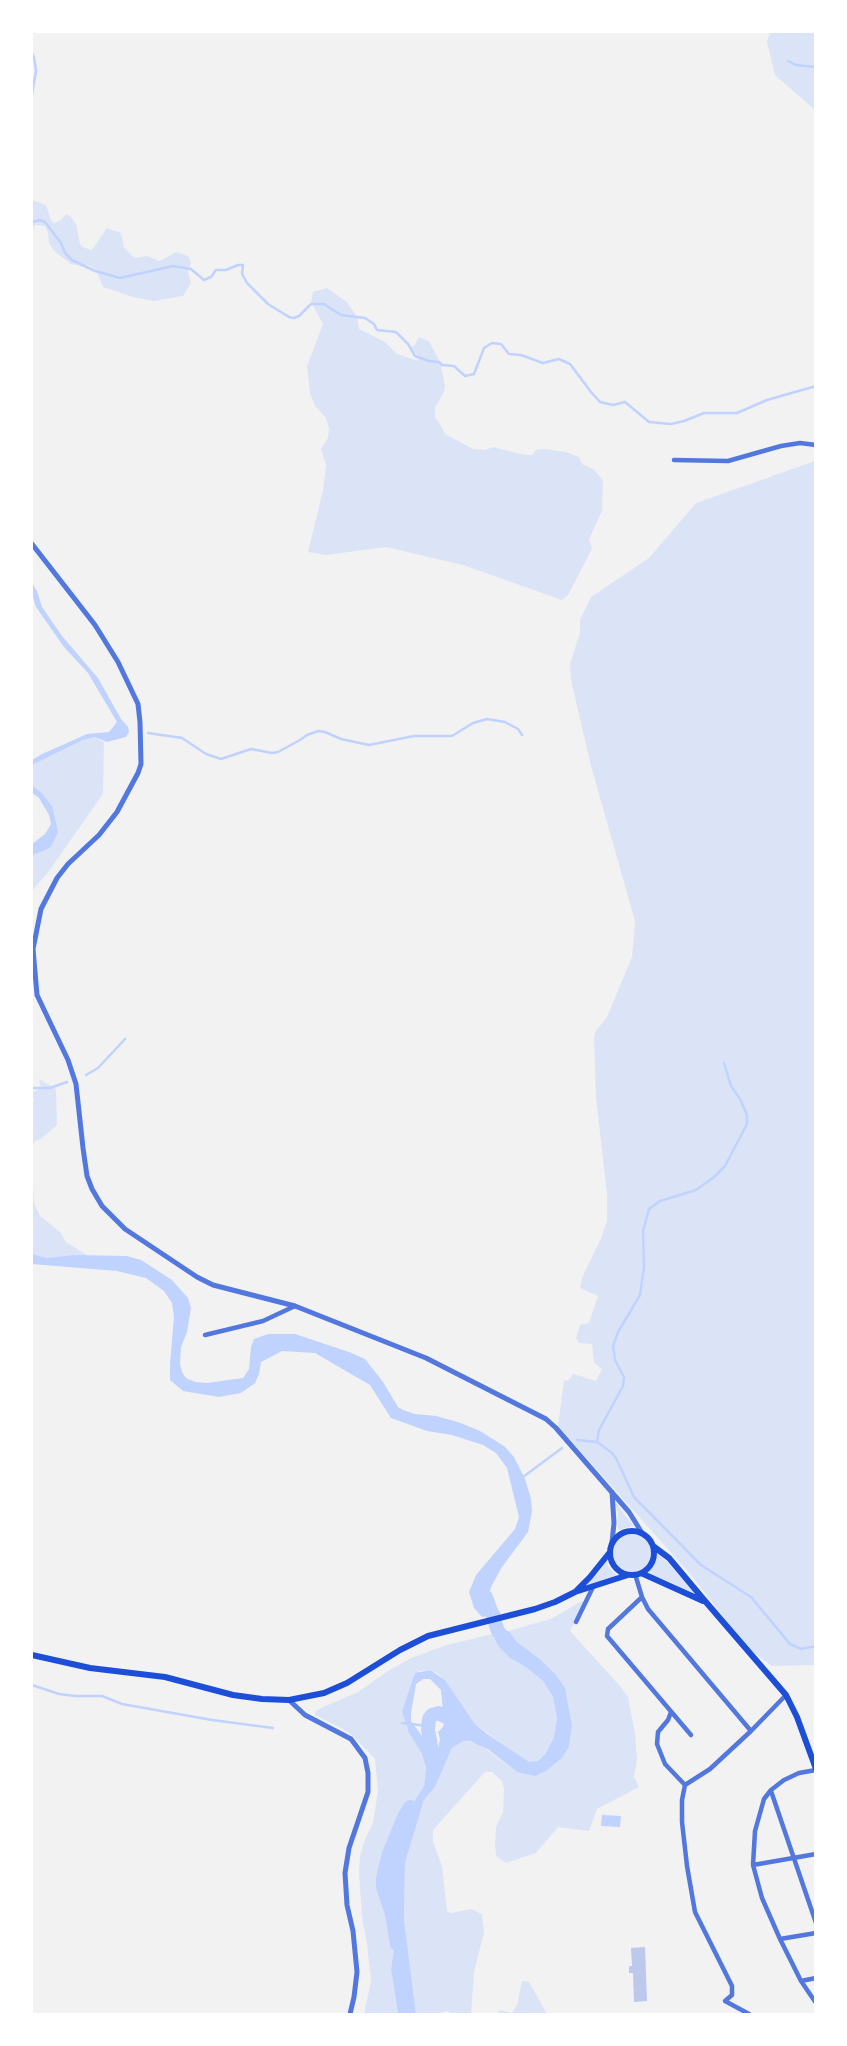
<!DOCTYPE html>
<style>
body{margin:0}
#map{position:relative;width:847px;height:2046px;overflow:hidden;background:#f2f2f2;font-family:"Alegreya Sans",sans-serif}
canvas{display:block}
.frame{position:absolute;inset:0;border:33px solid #fff;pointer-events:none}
</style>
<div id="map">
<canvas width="847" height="2046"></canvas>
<div class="frame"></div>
</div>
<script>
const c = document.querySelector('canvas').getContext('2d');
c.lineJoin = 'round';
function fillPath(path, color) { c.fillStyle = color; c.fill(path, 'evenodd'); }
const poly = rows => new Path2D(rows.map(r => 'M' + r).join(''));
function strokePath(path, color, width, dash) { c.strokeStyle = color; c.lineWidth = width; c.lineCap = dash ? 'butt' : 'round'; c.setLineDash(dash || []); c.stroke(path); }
const green = poly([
 [770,32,815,32,815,110,775,75,767,42],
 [32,200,46,205,51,220,54,223,61,220,66,214,70,216,76,224,80,244,83,247,91,250,94,247,107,228,121,233,124,247,132,256,136,258,147,256,160,261,176,252,188,256,191,262,188,272,191,283,183,296,154,301,133,297,103,287,96,270,89,265,81,266,71,264,55,252,49,243,48,232,45,226,36,225,32,228],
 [327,288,347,302,357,317,359,329,385,342,397,354,418,361,419,358,411,347,415,345,419,337,429,341,440,362,445,385,444,392,435,408,435,418,439,422,445,434,473,449,485,450,493,447,525,455,532,455,536,450,544,449,566,452,579,457,582,464,593,469,603,480,602,511,589,539,592,549,568,595,562,600,463,565,386,547,326,555,308,552,323,490,326,465,321,449,328,438,329,428,326,418,315,406,310,393,307,366,323,324,311,302,313,292],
 [815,461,815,1665,772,1666,748,1648,691,1575,558,1426,564,1380,568,1381,573,1374,596,1381,602,1369,594,1363,592,1344,579,1343,576,1338,580,1325,589,1323,598,1296,580,1288,582,1278,602,1236,607,1220,607,1194,596,1098,594,1038,595,1032,607,1017,632,957,635,921,591,766,571,680,570,664,580,633,580,620,591,597,649,558,696,503],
 [95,737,104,742,103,794,49,871,32,891,32,855,44,851,51,847,52,806,42,793,32,785,32,765,83,740],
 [39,1079,56,1089,57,1125,41,1139,35,1141,32,1147,32,1106,34,1099,32,1093,41,1087],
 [32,1180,33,1184,34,1203,40,1216,60,1232,66,1242,88,1256,47,1258,32,1254],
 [615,1501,624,1514,634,1526,618,1530,618,1515],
 '613 1553a19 19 0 1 1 38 0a19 19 0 1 1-38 0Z',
 [657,1551,698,1596,670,1582,648,1574,654,1565],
 [607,1560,608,1566,617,1576,585,1586,601,1570],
 [580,1602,584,1602,584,1605,570,1631,620,1686,628,1697,635,1733,637,1760,634,1777,639,1787,597,1809,589,1831,558,1827,536,1853,506,1863,496,1856,495,1845,496,1827,503,1812,504,1789,502,1781,492,1772,485,1772,433,1830,433,1842,442,1866,447,1911,451,1913,471,1909,482,1914,484,1933,474,1972,471,2014,453,2014,447,2011,436,2014,416,2014,404,1919,405,1863,424,1800,435,1787,452,1748,463,1740,479,1744,517,1772,562,1758,569,1747,572,1726,540,1659,517,1642,509,1631,553,1618],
 [492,1634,499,1647,510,1658,527,1668,543,1681,553,1697,557,1718,554,1737,546,1753,538,1761,529,1763,475,1724,445,1680,438,1674,430,1670,419,1671,406,1726,421,1752,426,1767,424,1786,403,1818,386,1891,394,1917,395,1943,391,1969,398,2014,364,2014,371,1981,367,1944,362,1917,359,1872,360,1856,365,1839,373,1823,378,1791,375,1759,352,1735,341,1728,315,1715,315,1712,321,1708,358,1692,388,1671,411,1658,447,1645],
 [522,1981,529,1982,547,2014,496,2014,500,2010,512,2013,517,2005]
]);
const water = poly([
 [32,583,37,591,42,607,62,636,98,678,121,719,128,727,129,732,126,737,107,742,95,737,83,740,32,765,32,760,42,754,87,734,109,732,117,722,88,673,64,647,36,607,32,594],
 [32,785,42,793,52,806,58,832,51,847,44,851,32,855,32,844,45,834,51,824,49,815,39,798,32,793],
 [32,1254,47,1258,75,1255,127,1256,141,1260,172,1280,188,1298,191,1308,187,1332,181,1347,180,1364,182,1372,186,1378,195,1382,207,1383,243,1378,249,1369,251,1347,254,1339,268,1334,295,1334,349,1352,365,1359,383,1382,398,1407,403,1410,415,1414,436,1416,458,1422,480,1431,504,1446,514,1457,525,1479,531,1499,532,1511,528,1532,502,1567,491,1587,489,1596,501,1614,482,1617,474,1608,469,1592,476,1575,515,1529,519,1517,507,1468,496,1453,483,1445,452,1435,427,1431,391,1418,370,1385,315,1353,282,1351,261,1362,259,1374,255,1383,241,1393,219,1397,183,1391,170,1380,170,1364,174,1317,172,1303,164,1291,146,1278,117,1271,32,1264],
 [509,1631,517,1642,540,1659,556,1675,565,1688,572,1726,569,1747,562,1758,546,1771,535,1776,517,1772,489,1750,470,1741,463,1741,452,1748,435,1787,424,1800,405,1863,404,1919,416,2014,398,2014,391,1969,395,1943,394,1917,386,1891,403,1818,424,1786,426,1767,421,1752,409,1733,402,1711,415,1673,430,1670,445,1680,475,1724,486,1733,529,1762,538,1761,546,1753,554,1737,557,1718,553,1697,543,1681,527,1668,510,1658,499,1647,492,1634],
 [423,1679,430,1679,441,1690,444,1723,443,1727,438,1732,440,1739,438,1749,433,1751,411,1721,411,1713,416,1684],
 [602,1815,621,1816,620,1827,601,1826]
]);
const stream = poly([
 [32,53,34,57,36,71,32,94],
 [788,61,796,65,816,67],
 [32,222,40,220,45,222,61,243,65,253,72,260,95,271,120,278,173,266,191,269,204,280,211,277,216,270,226,270,238,265,243,265,242,274,247,283,268,304,289,317,294,318,299,316,311,304,324,304,341,315,365,318,374,324,377,330,396,332,408,344,415,356,429,361,439,362,442,365,454,366,465,376,474,374,484,348,492,343,501,344,509,354,521,355,543,363,559,359,570,364,591,392,600,402,613,405,625,402,649,422,671,424,684,421,704,413,737,413,767,400,816,386],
 [148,733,182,738,206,754,221,759,251,749,272,753,278,752,300,740,307,735,318,731,325,732,341,739,369,745,414,736,452,736,473,723,487,719,505,722,518,729,522,735],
 [86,1075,98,1068,125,1039],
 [32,1088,50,1088,67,1082],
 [577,1440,597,1442,611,1452,616,1458,634,1497,701,1565,751,1597,790,1644,801,1649,816,1646],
 [597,1442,599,1430,623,1386,624,1377,615,1360,613,1346,618,1332,640,1295,644,1267,643,1231,649,1209,660,1201,696,1190,714,1177,725,1166,747,1124,747,1115,740,1099,731,1086,724,1063],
 [523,1477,562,1448],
 [32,1685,59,1694,75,1696,102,1696,122,1704,212,1720,273,1728],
 [402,1723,428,1726]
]);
const river = poly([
 [486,1597,498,1631,511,1647],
 [435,1767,428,1730,429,1719,432,1715,439,1713,456,1723],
 [397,1944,392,1914,383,1887,383,1878,389,1854,403,1819,410,1807]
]);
const building = poly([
 [645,1947,647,2001,634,2002,633,1973,629,1973,629,1966,632,1966,631,1948]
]);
const minor = poly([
 [674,460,728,461,781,446,800,443,816,445],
 [205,1335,263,1321,295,1306],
 [635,1574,642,1597,648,1609,751,1731],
 [642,1597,608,1629,607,1636,691,1735],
 [576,1622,593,1587],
 [671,1712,668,1720,658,1732,657,1744,665,1764,685,1785],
 [816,1770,799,1773,784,1780,771,1790,764,1799,755,1831,753,1865,762,1898,780,1939,801,1981,816,2003],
 [685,1785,682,1800,682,1822,687,1866,695,1912,732,1986,732,1995,725,2001,749,2014],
 [685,1785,710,1769,751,1731,786,1695],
 [771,1791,816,1923],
 [753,1865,816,1854],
 [780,1939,816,1933],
 [801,1981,816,1978]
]);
const tertiary = poly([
 [32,544,95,625,118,662,138,704,140,722,141,764,138,773,117,812,99,835,68,864,57,878,41,909,33,949,37,995,68,1060,76,1084,83,1148,87,1176,92,1189,102,1206,125,1229,197,1277,213,1285,295,1306,426,1358,546,1419,556,1428,629,1512,642,1533],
 [612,1542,614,1523,612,1492],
 [289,1700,305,1715,351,1739,365,1758,368,1773,368,1792,349,1848,345,1873,347,1905,353,1931,357,1972,354,1997,350,2014]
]);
const secondary = poly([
 '610 1553a22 22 0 1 1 44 0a22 22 0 1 1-44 0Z',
 [653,1546,669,1558,705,1601,786,1695,797,1717,816,1769],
 [641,1573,703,1601],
 [577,1590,590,1577,610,1552],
 [32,1655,90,1668,165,1677,233,1695,262,1699,289,1700,324,1693,347,1683,400,1650,428,1636,535,1609,555,1602,575,1592,628,1575]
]);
fillPath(green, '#dbe4f7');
fillPath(water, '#bfd3fe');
strokePath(stream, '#bfd3fe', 2.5);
strokePath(river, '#bfd3fe', 14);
fillPath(building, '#bdc9ec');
strokePath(minor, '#5277de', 4.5);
strokePath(tertiary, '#5277de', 5);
strokePath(secondary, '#1d4ed8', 6);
</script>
